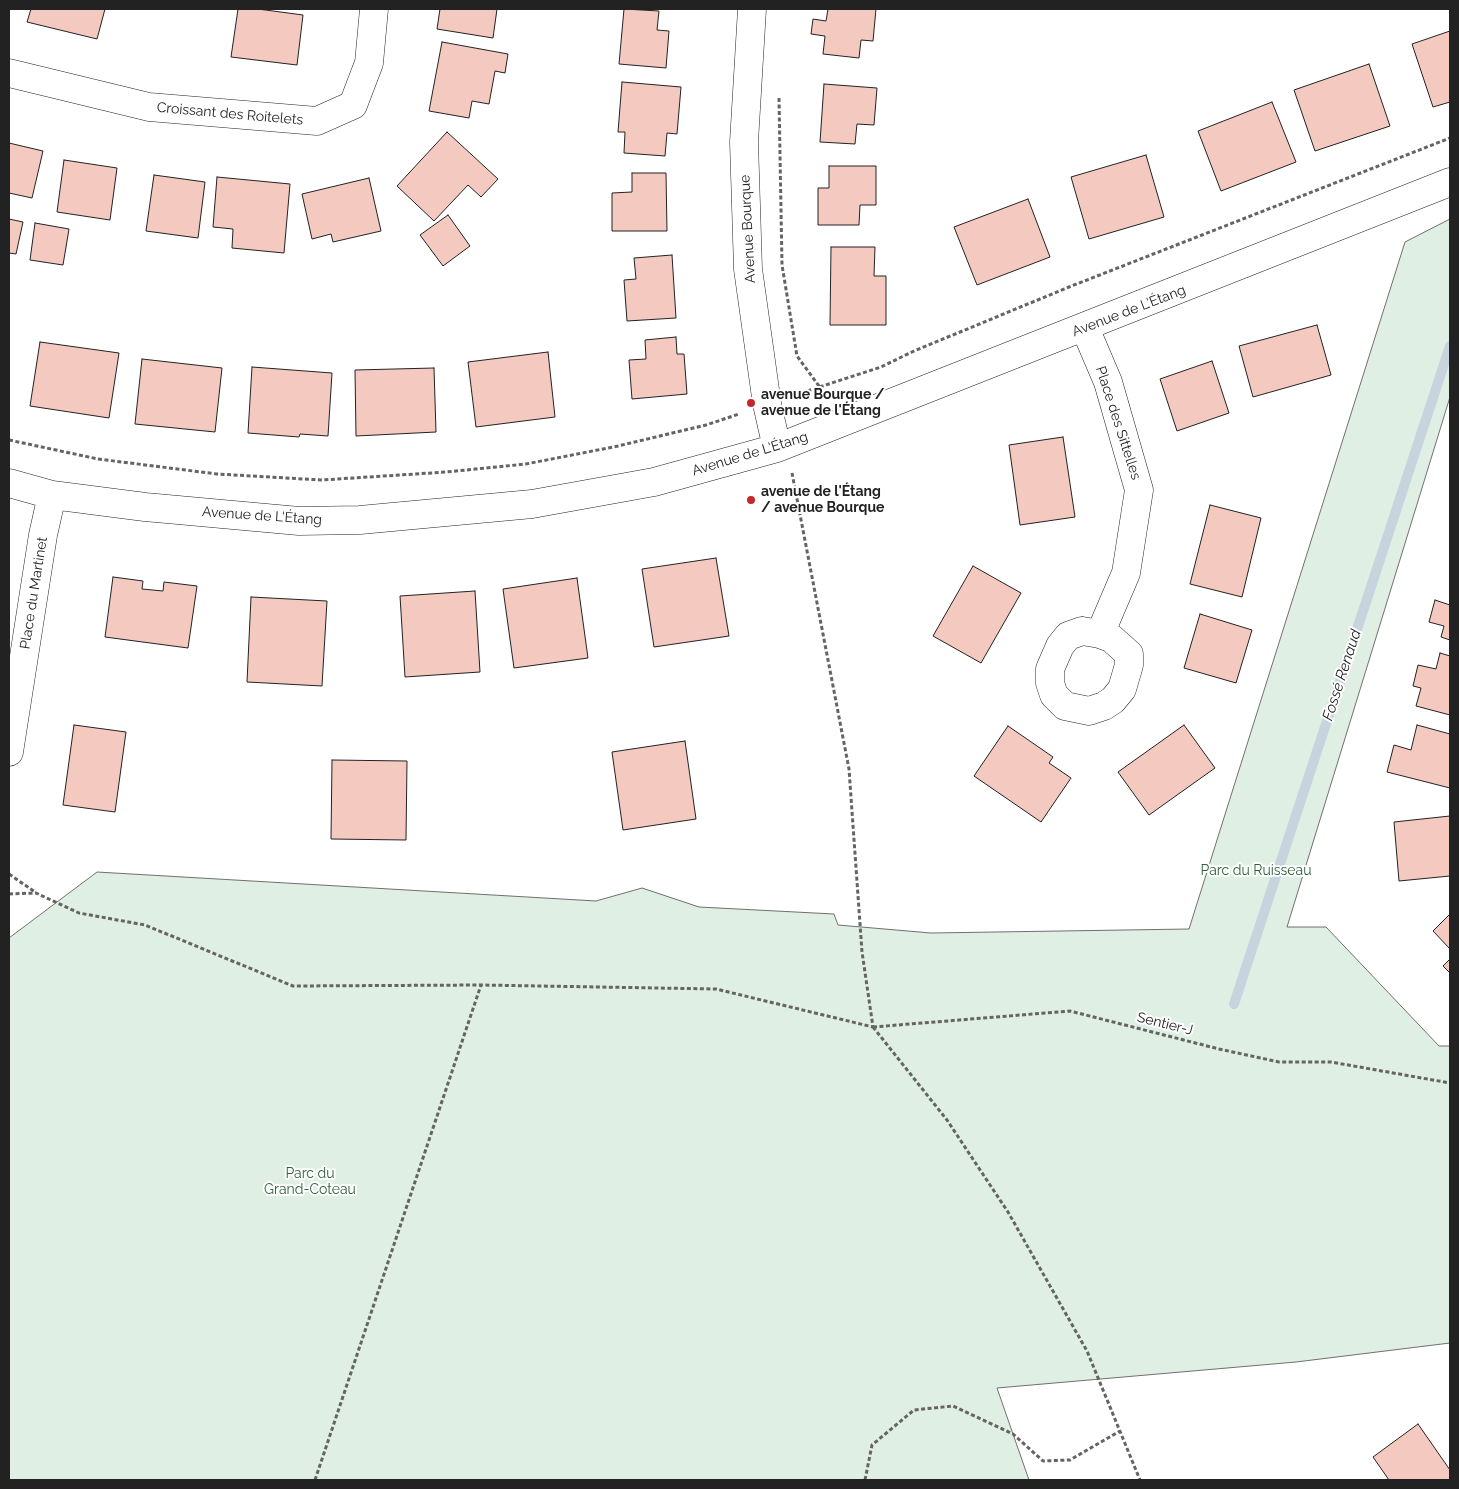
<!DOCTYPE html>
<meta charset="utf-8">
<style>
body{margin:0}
#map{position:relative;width:1459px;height:1489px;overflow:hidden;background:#fff;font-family:Raleway,sans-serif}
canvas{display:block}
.frame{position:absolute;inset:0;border:10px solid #222;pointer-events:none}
</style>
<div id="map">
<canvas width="1459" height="1489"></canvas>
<div class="frame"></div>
</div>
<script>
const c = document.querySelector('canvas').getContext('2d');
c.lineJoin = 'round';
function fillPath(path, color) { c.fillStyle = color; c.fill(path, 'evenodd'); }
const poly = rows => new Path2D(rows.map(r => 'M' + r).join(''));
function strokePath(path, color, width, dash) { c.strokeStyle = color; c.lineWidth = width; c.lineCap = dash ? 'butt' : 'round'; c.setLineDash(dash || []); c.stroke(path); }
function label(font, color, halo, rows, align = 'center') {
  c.font = font + ' Raleway,sans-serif'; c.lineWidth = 4; c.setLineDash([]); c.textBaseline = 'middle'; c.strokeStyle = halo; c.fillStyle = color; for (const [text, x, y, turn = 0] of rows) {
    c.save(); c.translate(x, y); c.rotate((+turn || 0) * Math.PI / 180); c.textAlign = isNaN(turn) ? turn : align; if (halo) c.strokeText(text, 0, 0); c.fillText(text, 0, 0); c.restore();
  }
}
const green = poly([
 [1450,219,1450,397,1287,927,1326,927,1439,1046,1450,1046,1450,1343,1296,1362,997,1388,1029,1480,9,1480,9,938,97,872,596,901,642,888,699,907,834,914,838,925,931,933,1189,929,1405,242,1450,219]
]);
const stream = poly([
 [1234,1004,1450,346]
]);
const building = poly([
 [31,9,105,9,97,39,27,22,31,9],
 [238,9,258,9,303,15,297,65,231,57,238,9],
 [440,9,497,9,493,38,437,29,440,9],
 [624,9,659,11,657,30,669,31,666,68,619,64,624,9],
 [828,9,876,9,873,41,861,40,859,58,823,54,825,36,811,34,813,19,826,21,828,9],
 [1450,31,1450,102,1433,107,1412,44,1450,31],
 [442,42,508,54,505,73,495,71,489,104,472,101,469,118,429,111,442,42],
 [1369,64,1390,126,1315,151,1294,90,1369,64],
 [622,82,681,87,677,134,667,133,665,156,624,153,625,132,618,132,622,82],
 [824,84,877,88,874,125,857,124,855,144,820,142,824,84],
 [1272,102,1296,162,1221,191,1198,131,1272,102],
 [447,132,498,179,481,197,468,185,434,221,397,186,447,132],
 [9,143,43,151,32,198,9,193,9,143],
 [1146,155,1164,217,1089,239,1071,177,1146,155],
 [64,160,117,168,110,220,57,212,64,160],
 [829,166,876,166,876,205,860,205,859,225,818,225,818,188,829,188,829,166],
 [632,173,666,173,667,231,612,231,612,193,632,192,632,173],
 [154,175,205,182,198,238,146,231,154,175],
 [217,177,290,184,284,253,232,248,233,229,213,227,217,177],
 [369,178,381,231,333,242,331,234,312,239,302,194,369,178],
 [1028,199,1050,257,977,285,954,227,1028,199],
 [448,215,470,246,443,266,420,235,448,215],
 [9,219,23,222,16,254,9,253,9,219],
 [35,223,69,229,63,265,30,260,35,223],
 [831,247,875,247,874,276,886,276,886,325,830,325,831,247],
 [672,255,676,318,627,321,624,280,636,279,634,258,672,255],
 [1317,325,1331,375,1253,397,1239,346,1317,325],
 [676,337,677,354,684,354,687,394,632,399,629,360,646,359,645,340,676,337],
 [40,342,119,353,109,418,30,406,40,342],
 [548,352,555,417,476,427,468,362,548,352],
 [142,359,222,368,215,432,135,424,142,359],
 [1212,361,1229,413,1177,431,1160,379,1212,361],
 [252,367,332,373,328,436,300,434,299,437,248,433,252,367],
 [434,368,436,432,356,436,355,370,434,368],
 [1063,437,1075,517,1020,525,1009,445,1063,437],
 [1210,505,1261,518,1242,597,1190,584,1210,505],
 [716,558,729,636,654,647,642,569,716,558],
 [973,566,1021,593,981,663,933,636,973,566],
 [113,577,143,581,142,589,163,591,164,582,197,586,188,648,105,637,113,577],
 [577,578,588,658,514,668,503,589,577,578],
 [475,591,480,672,405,677,400,596,475,591],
 [251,597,327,601,322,686,247,682,251,597],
 [1435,600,1450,605,1450,640,1441,637,1444,626,1429,622,1435,600],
 [1200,614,1252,630,1236,683,1184,668,1200,614],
 [1440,653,1450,656,1450,715,1416,706,1421,688,1413,686,1418,665,1436,669,1440,653],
 [74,725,126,732,115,812,63,805,74,725],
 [1184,725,1215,768,1149,815,1118,772,1184,725],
 [1417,725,1450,734,1450,788,1387,772,1394,745,1411,750,1417,725],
 [1008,726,1053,757,1049,763,1071,778,1041,822,974,776,1008,726],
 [685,741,696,819,623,830,612,752,685,741],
 [332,760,407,761,406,840,331,839,332,760],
 [1450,816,1450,876,1399,881,1394,822,1450,816],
 [1450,914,1450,949,1433,931,1450,914],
 [1450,959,1450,973,1443,966,1450,959],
 [1418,1424,1450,1470,1450,1480,1389,1480,1373,1457,1418,1424]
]);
const path = poly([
 [779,98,782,265,797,356,819,386],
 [795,395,881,367,914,351,1069,287,1450,138],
 [9,440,98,459,217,474,322,480,446,472,526,464,618,446,706,425,739,414],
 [9,874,35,892],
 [9,894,36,893,79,913,145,925,293,986,481,985,716,989,873,1027,862,952,849,769,792,473],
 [873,1027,1070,1011,1219,1049,1279,1062,1331,1062,1450,1083],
 [873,1027,947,1120,1008,1212,1087,1351,1140,1480],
 [315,1480,481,985],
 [865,1480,872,1445,914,1410,953,1406,1013,1434,1043,1461,1070,1460,1120,1431]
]);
const street = poly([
 [752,9,744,142,748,269,767,404,777,448],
 [9,73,149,107,317,121,353,105,369,63,374,9],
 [1085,328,1108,382,1139,490,1126,573,1100,634],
 [9,483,52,495,145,507,299,521,360,520,532,504,654,482,777,448,1450,182],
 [1082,631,1100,634,1111,638,1129,654,1129,665,1122,689,1113,700,1104,706,1089,711,1065,706,1054,695,1050,683,1050,669,1060,646,1068,636,1082,631],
 [9,752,43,535,52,495]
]);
const markers = [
 [751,403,5,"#c62828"],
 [751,500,5,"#c62828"]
];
const streetNames = [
 ["Croissant des Roitelets",230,114,5],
 ["Avenue Bourque",748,229,-93],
 ["Avenue de L'Étang",1129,311,-21],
 ["Place des Sittelles",1118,423,72],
 ["Avenue de L'Étang",750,454,-17],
 ["Avenue de L'Étang",262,516,4],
 ["Place du Martinet",34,593,-81],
 ["Sentier-J",1165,1024,14]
];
const poiNames = [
 ["avenue Bourque /",761,395],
 ["avenue de l'Étang",761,411],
 ["avenue de l'Étang",761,492],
 ["/ avenue Bourque",761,508]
];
const parkNames = [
 ["Parc du Ruisseau",1256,871],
 ["Parc du",310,1174],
 ["Grand-Coteau",310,1190]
];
const waterNames = [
 ["Fossé Renaud",1342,675,-72]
];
fillPath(green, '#e0efe3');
strokePath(green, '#6f6f6f', 1);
strokePath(stream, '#c7d3dd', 10);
fillPath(building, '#f3c9c0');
strokePath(building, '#222', 1);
strokePath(street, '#222', 29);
strokePath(path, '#646464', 3, [4, 2.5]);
strokePath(street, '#fff', 28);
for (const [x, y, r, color] of markers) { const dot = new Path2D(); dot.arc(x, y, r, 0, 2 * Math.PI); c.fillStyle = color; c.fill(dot); strokePath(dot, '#fff', 2); }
label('14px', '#222', '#fff', streetNames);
label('bold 14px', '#222', '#fff', poiNames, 'left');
label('14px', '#2f5e38', '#fff', parkNames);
label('italic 15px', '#222', '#fff', waterNames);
</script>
